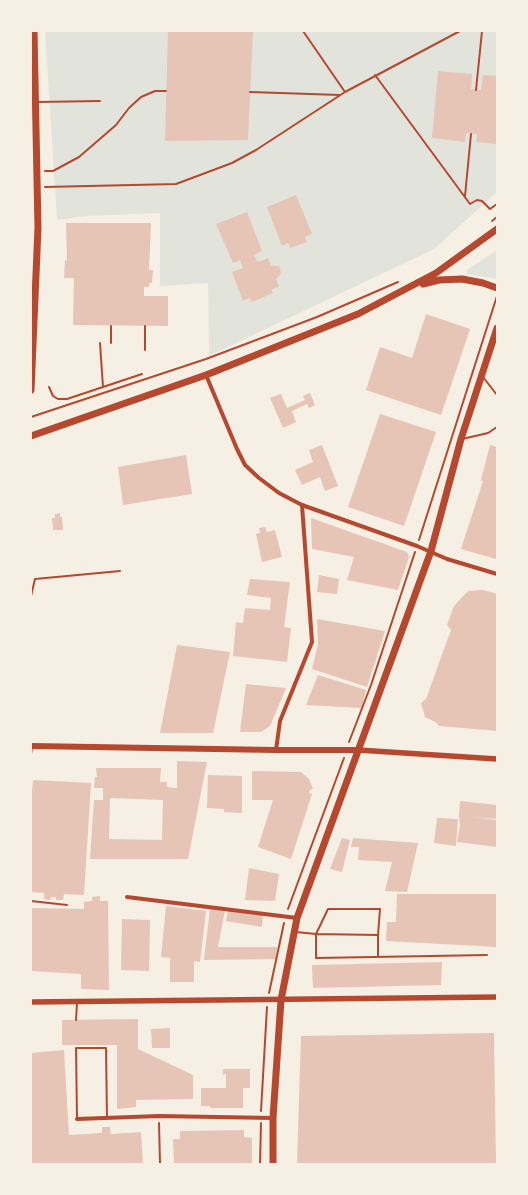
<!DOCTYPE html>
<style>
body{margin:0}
#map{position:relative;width:528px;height:1195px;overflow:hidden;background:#f6efe4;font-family:"DM Sans",sans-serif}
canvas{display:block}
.frame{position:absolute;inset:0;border:32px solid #f6efe4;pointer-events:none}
</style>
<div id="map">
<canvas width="528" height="1195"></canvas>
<div class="frame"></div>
</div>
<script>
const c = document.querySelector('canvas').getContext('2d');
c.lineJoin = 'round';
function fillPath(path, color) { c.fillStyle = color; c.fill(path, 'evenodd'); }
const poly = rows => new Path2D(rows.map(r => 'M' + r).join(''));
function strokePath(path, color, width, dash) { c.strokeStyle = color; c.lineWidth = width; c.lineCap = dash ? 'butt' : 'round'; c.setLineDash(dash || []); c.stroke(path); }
const green = poly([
 [45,31,497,31,497,192,434,249,209,356,208,283,160,286,160,213,86,216,57,220],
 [497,250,497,279,467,274,467,270]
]);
const building = poly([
 [168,31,253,31,248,140,165,141],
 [438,71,472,74,471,89,481,90,483,75,497,76,497,144,476,142,477,134,466,133,465,142,432,138],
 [296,195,312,234,305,237,307,242,290,248,288,243,282,246,267,207],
 [247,212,262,251,254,255,258,262,268,258,271,266,279,266,281,273,276,279,279,286,271,290,273,293,252,302,250,298,243,301,232,272,243,268,240,260,233,263,216,224],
 [66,223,151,223,149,270,153,270,152,283,149,283,149,287,144,287,144,296,168,296,168,326,73,325,74,278,64,278,65,260,67,261],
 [426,314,470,329,441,415,366,390,380,347,412,358],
 [310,393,315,405,309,408,307,404,292,411,296,422,283,428,270,398,281,394,287,408,305,400,303,396],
 [380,414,436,432,404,526,348,507],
 [322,445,338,486,325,491,320,477,302,485,295,470,313,462,309,450],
 [490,445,497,447,496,559,461,549,483,481,481,480],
 [186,455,192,494,123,505,118,467],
 [60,513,60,517,62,517,63,530,53,530,52,518,55,518,55,514],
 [311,518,407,552,409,557,398,590,347,580,354,557,312,549],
 [265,527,267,532,275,530,282,557,262,562,256,534,260,533,259,528],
 [319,575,339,579,337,594,317,592],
 [250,579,290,582,284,627,291,628,287,662,233,656,236,622,243,623,245,608,270,610,271,598,247,595],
 [483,590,497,594,497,731,439,726,437,723,425,717,421,703,426,699,451,630,447,625,454,606,468,591],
 [317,619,385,631,367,687,312,669,318,644],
 [177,645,230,652,213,733,160,733],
 [318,675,366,690,362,708,306,705],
 [246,684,286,688,270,726,261,732,240,732],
 [177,761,207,762,188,859,90,859,94,800,103,800,103,788,94,788,95,777,97,777,96,768,161,768,160,782,167,782,167,787,177,788],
 [110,798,163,800,162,840,109,839],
 [252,771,301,772,309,779,313,789,310,790,309,793,312,794,291,859,258,847,273,800,252,800],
 [208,775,242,776,242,813,224,812,224,809,207,808],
 [33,780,91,783,84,895,64,894,63,900,56,900,56,897,51,897,50,900,44,899,44,893,31,892,31,806],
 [460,801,497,805,497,819,469,817,497,820,497,847,457,842,460,825,459,816],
 [437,818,458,819,456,846,434,843],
 [342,838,350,840,342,872,330,869],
 [353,838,418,843,407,892,385,891,392,862,358,860,359,847,351,847],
 [249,868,279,874,275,901,245,900],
 [397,894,497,894,497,947,386,941,387,922,396,922],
 [100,896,100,901,108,901,109,990,81,989,81,974,31,971,31,908,84,909,84,902,92,901,92,897],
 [166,906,206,911,200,962,194,961,194,982,170,982,170,958,161,957],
 [210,909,225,910,218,947,277,947,276,959,204,960],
 [228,910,263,915,262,927,226,921],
 [122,919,150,920,149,971,121,970],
 [442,962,441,985,313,988,312,965],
 [138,1019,138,1049,193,1075,193,1099,136,1100,136,1107,117,1109,117,1045,62,1045,62,1020],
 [170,1028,170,1048,152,1048,151,1029],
 [494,1033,496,1164,297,1164,301,1036],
 [64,1050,69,1135,102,1133,102,1127,110,1127,111,1134,141,1132,143,1164,31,1164,31,1053],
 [223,1069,250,1069,250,1088,243,1088,243,1108,210,1108,210,1106,201,1106,201,1088,226,1088,226,1074,223,1075],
 [244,1130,244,1137,252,1138,252,1164,174,1164,173,1139,180,1139,180,1131]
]);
const path = poly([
 [303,31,345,92],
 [375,75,470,204,477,200,482,201,490,209,497,204],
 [476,90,482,31],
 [250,92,340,95],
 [45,171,53,171,79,157,116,125,129,108,141,97,155,91,166,91],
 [45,187,176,184,232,163,256,150,345,92,460,31],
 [465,196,471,134],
 [492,221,497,217],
 [100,343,103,387],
 [111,343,111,326],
 [145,350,145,326],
 [49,387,53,396,58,399,67,399,142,374],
 [31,417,206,359,317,317,398,282],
 [419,540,497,296],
 [31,596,35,579,120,571],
 [349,742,371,685,415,552],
 [288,909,344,758],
 [269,993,284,923],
 [261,1111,267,1007],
 [159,1123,160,1164],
 [260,1164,261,1123]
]);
const service = poly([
 [37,102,100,101],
 [483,377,497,395],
 [462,439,488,433,497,427],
 [31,754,32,747],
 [31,901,67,905],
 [296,932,316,934,378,935,380,909,328,909,316,934,316,958,487,955],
 [378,957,378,935],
 [76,1020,77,1003],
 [77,1118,76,1048,106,1048,107,1118]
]);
const minor = poly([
 [206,375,237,449,245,465,259,478,279,493,302,505,417,546,447,559,497,574],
 [276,750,280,721,312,642,302,505],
 [127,897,297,918],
 [77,1119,159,1116,273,1118]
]);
const tertiary = poly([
 [358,750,497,759],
 [31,1002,497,997]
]);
const secondary = poly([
 [31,746,276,750,358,750]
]);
const primary = poly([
 [423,284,439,280,462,279,483,283,497,288],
 [31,390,38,228,34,31],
 [31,436,206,375,358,314,436,273,497,229],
 [273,1164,273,1118,281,1000,297,918,431,551,461,439,497,328]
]);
fillPath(green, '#e2e4dc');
fillPath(building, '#e6c5b7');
strokePath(path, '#b5482f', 2);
strokePath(service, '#b5482f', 2);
strokePath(minor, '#b5482f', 4);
strokePath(tertiary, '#b5482f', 5.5);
strokePath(secondary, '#b5482f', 6);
strokePath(primary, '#b5482f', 7);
</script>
